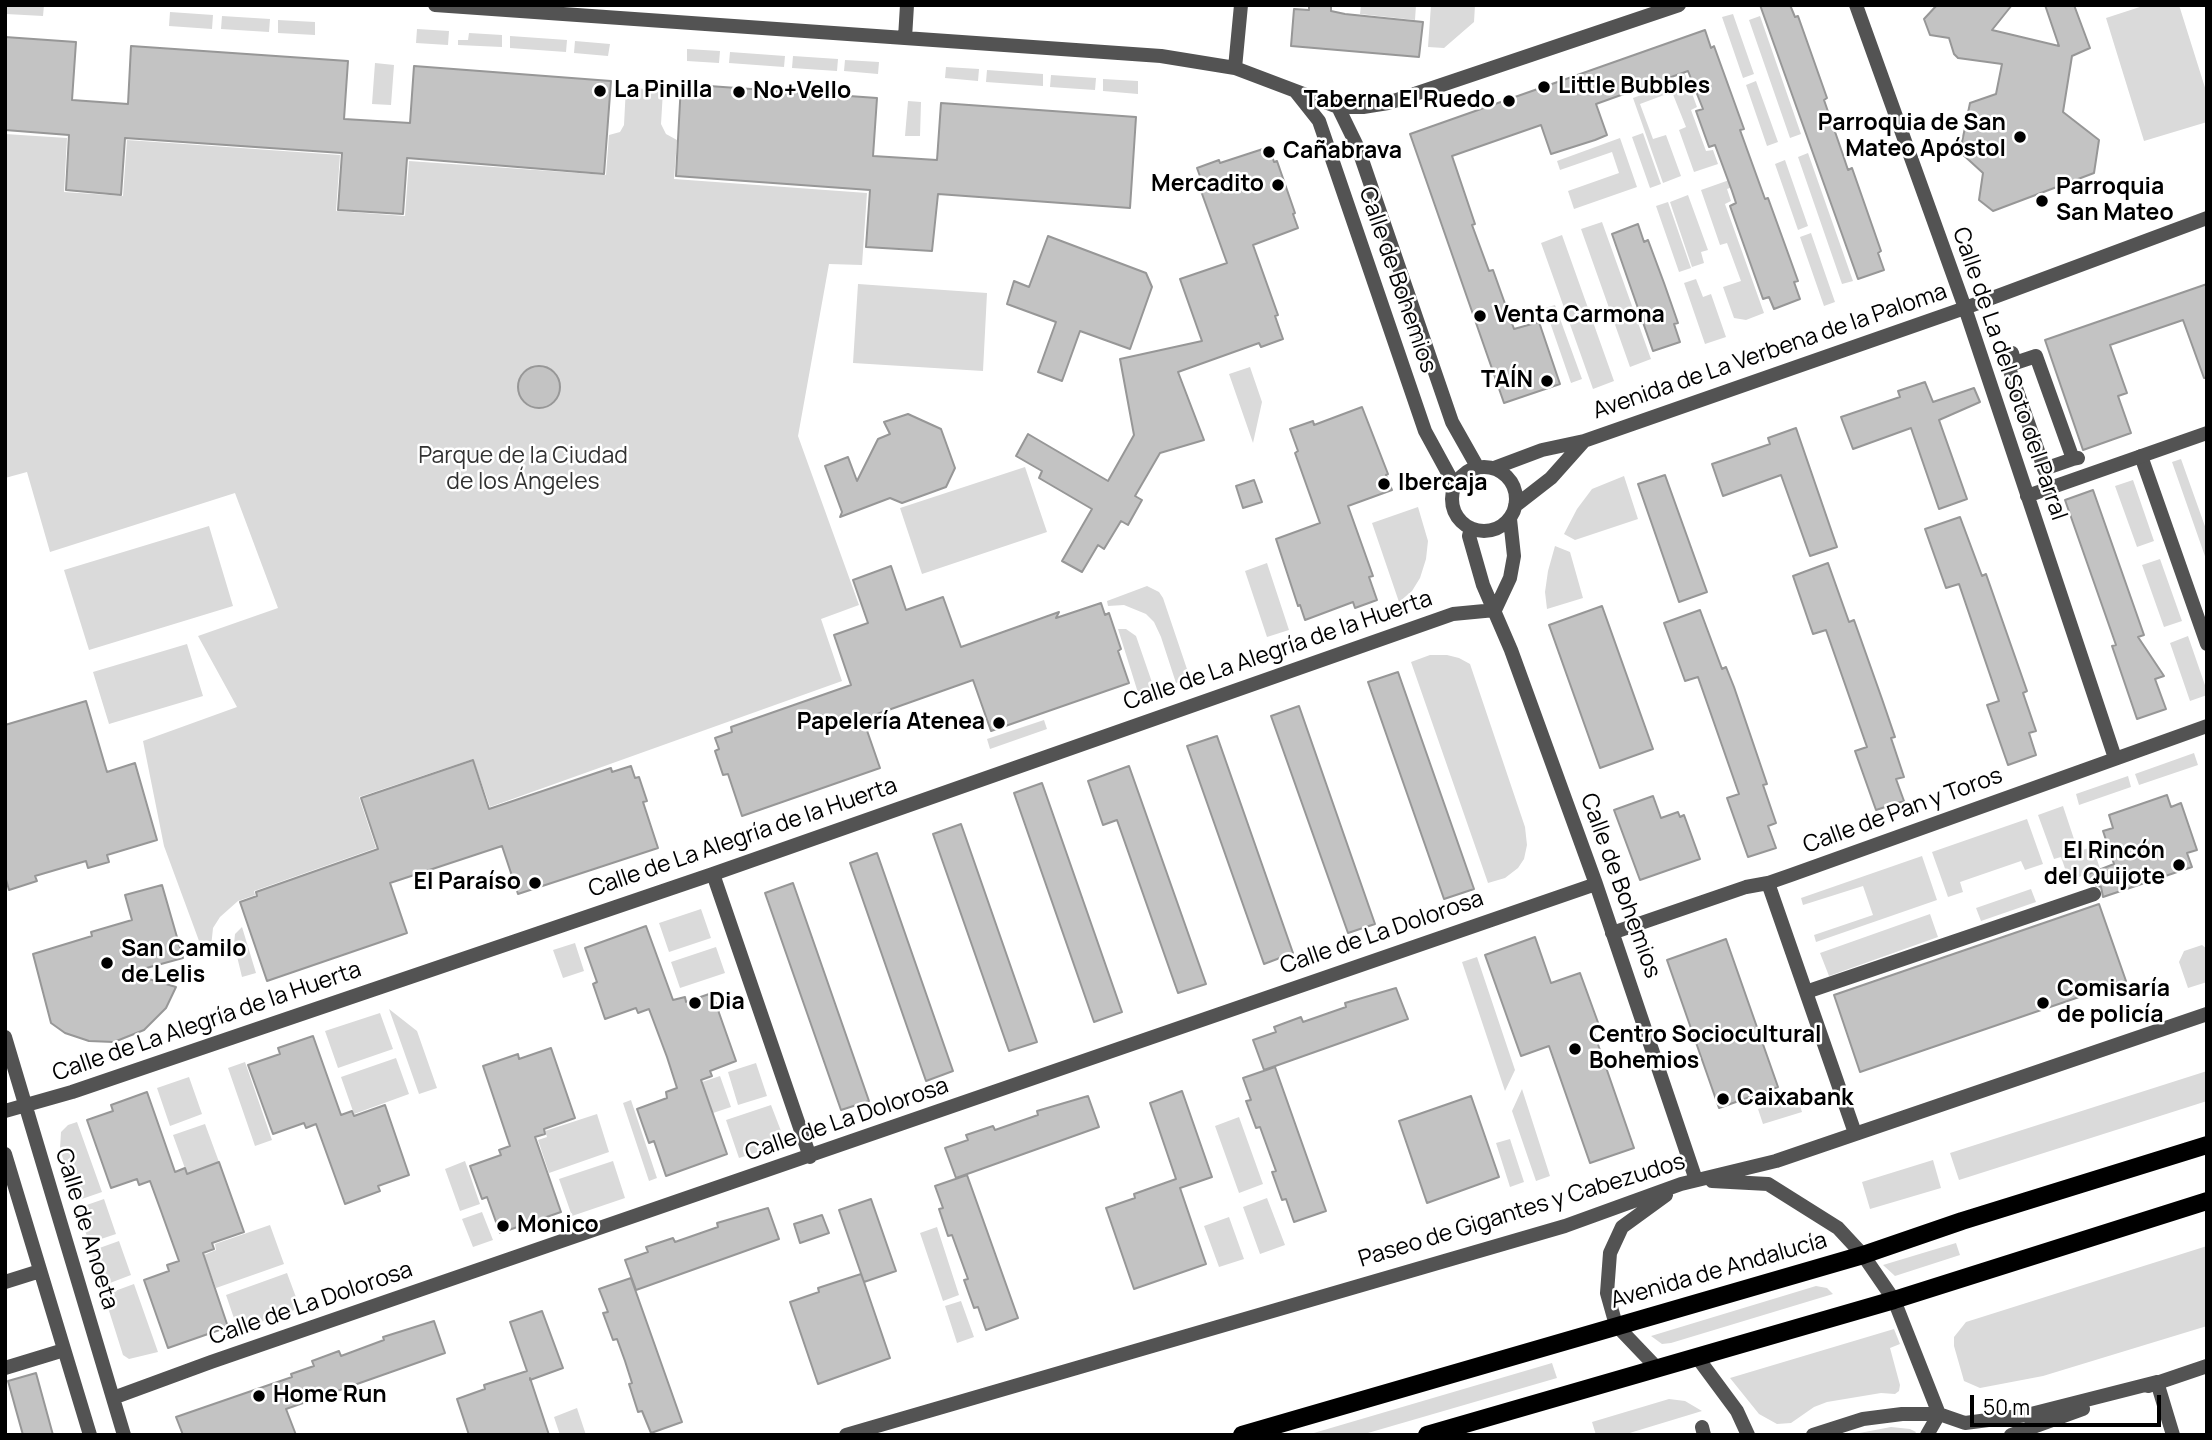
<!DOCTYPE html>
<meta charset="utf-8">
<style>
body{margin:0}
#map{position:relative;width:2212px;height:1440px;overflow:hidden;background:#fff;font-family:Manrope,sans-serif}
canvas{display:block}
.frame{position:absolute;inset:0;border:7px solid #000;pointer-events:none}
.scale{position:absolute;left:1970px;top:1395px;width:191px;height:32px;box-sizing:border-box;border:4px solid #000;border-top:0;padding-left:9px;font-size:21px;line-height:24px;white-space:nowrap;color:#000;-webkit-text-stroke:5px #fff;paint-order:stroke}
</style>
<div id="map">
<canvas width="2212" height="1440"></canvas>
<div class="frame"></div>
<div class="scale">50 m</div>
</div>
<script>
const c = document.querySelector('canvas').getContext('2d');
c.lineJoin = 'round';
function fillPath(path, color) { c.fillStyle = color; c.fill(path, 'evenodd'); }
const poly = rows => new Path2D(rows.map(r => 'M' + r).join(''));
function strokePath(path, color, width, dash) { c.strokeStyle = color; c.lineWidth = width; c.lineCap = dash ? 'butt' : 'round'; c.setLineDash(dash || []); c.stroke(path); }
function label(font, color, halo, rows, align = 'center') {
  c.font = font + ' Manrope,sans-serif'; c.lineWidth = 5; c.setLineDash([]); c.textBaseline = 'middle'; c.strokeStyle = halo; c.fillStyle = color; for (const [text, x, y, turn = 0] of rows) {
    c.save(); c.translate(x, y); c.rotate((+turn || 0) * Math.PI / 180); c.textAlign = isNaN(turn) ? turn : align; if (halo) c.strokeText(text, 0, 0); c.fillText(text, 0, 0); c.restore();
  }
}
const green = poly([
 [6,5,44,5,43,16,6,14],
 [1361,5,1416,5,1415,20,1360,14],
 [1431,5,1475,5,1474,22,1444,48,1428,47],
 [2146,5,2179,5,2207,94,2207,122,2144,141,2106,18],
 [170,12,213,15,212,29,169,26],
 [1733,14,1754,74,1743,78,1722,17],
 [222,16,270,19,269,32,221,29],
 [1760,16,1801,134,1790,138,1749,20],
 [278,20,315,22,315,35,278,33],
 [417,29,449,31,448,45,416,43],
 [469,33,502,35,502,47,458,45,458,40,468,40],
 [510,36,567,40,566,52,510,48],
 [575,41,610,44,608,56,574,53],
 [1673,41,1697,107,1691,110,1706,151,1713,150,1718,164,1694,172,1679,130,1686,127,1672,92,1640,104,1653,139,1666,135,1681,176,1663,183,1633,98,1680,81,1667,44],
 [687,49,720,51,719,63,687,61],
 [730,52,785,56,784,67,729,63],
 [793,56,838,59,837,71,792,68],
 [845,60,879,62,878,74,844,71],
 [375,63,394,65,391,105,372,104],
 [946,67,979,69,978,81,945,78],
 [987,70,1043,74,1043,86,986,82],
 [1051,75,1096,78,1095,90,1050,87],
 [1103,79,1138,81,1138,94,1103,91],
 [1756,81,1778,142,1767,146,1746,85],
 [626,87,663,91,661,124,666,134,677,140,674,179,867,193,862,265,829,264,798,436,859,605,821,619,842,681,490,807,473,759,359,797,376,848,254,891,255,895,238,901,220,917,213,928,211,947,202,949,164,846,143,741,237,707,198,636,278,608,235,493,50,552,27,472,5,478,5,134,67,138,64,192,123,196,127,140,340,155,336,211,405,216,409,161,606,175,609,135,620,132,624,125],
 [908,101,921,102,920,136,905,136],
 [1643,133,1661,184,1650,188,1632,137],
 [1620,138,1637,187,1574,209,1568,191,1619,173,1612,152,1560,170,1557,161],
 [1808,153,1853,281,1842,284,1798,157],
 [1785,160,1808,226,1798,230,1775,164],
 [1752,172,1755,179,1727,189,1731,201,1725,204,1764,313,1746,320,1734,318,1723,287,1741,281,1727,243,1720,245,1701,190],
 [1688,195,1708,250,1701,252,1704,263,1692,267,1670,202],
 [1668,202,1691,268,1679,272,1656,206],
 [1602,222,1651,359,1630,367,1581,229],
 [1811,233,1835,302,1824,306,1800,237],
 [1562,235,1614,381,1593,389,1541,243],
 [1696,279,1703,297,1711,294,1726,337,1705,344,1684,283],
 [858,284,987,293,983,371,853,363],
 [1555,305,1582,379,1571,383,1545,308],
 [1250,367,1262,402,1253,443,1229,374],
 [2181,459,2207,532,2207,562,2172,462],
 [1025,467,1047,532,922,574,900,508],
 [1624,476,1638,519,1575,540,1564,534,1577,509,1592,489],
 [2133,480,2154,541,2137,547,2115,486],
 [1418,507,1428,541,1426,559,1420,578,1412,591,1399,602,1372,523],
 [209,526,233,606,89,650,64,570],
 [1555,546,1570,552,1583,598,1547,609,1545,592,1548,571],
 [2160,559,2182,621,2164,627,2142,565],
 [1267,563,1289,630,1267,637,1245,571],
 [1147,586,1159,592,1163,598,1190,678,1176,683,1161,637,1154,622,1146,614,1124,605,1108,606,1107,601],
 [1118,629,1126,629,1136,636,1155,691,1139,696],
 [2188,636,2207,691,2207,695,2190,701,2170,643],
 [187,644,203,696,109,724,93,672],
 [1430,655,1447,655,1459,658,1470,664,1525,827,1527,845,1524,859,1518,868,1505,878,1488,883,1411,662],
 [1044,720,1047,729,990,749,987,739],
 [2194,753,2198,765,2139,785,2135,774],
 [2128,776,2131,787,2079,805,2076,794],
 [2063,806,2078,851,2093,847,2100,869,2093,872,2096,880,2094,881,2091,873,2069,880,2061,857,2054,859,2038,815],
 [2027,819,2043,864,2025,870,2021,861,1960,882,1963,892,1948,897,1932,852],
 [1922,856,1937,900,1816,942,1814,935,1873,915,1863,886,1803,905,1801,898],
 [2031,889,2036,902,1981,921,1976,908],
 [701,909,711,938,669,952,659,923],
 [1930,914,1938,937,1829,976,1820,953],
 [242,927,256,973,242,977,234,944,235,934],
 [575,943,584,971,563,978,553,950],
 [2202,945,2207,949,2207,982,2188,988,2179,962,2184,951],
 [716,947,725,973,680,988,671,962],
 [1477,957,1515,1070,1505,1091,1462,962],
 [389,1009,417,1031,437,1088,419,1094],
 [380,1013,393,1049,338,1068,325,1031],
 [396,1058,409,1094,354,1114,341,1077],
 [245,1062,272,1140,255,1146,228,1068],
 [756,1063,767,1096,738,1105,728,1072],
 [2207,1071,2207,1101,1959,1180,1950,1153],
 [720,1076,731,1107,713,1113,702,1082],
 [189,1077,202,1114,170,1126,157,1088],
 [1522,1089,1550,1176,1536,1181,1512,1111],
 [1797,1096,1802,1112,1763,1124,1758,1109],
 [631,1100,657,1178,649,1181,623,1103],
 [771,1105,781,1131,779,1139,767,1149,739,1158,726,1120],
 [597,1114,609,1152,549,1173,538,1140,547,1137,545,1131],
 [1239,1117,1263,1184,1239,1193,1215,1126],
 [77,1122,102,1192,76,1201,60,1149,61,1132,68,1125],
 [205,1124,219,1162,187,1174,173,1135],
 [1510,1139,1524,1182,1510,1187,1496,1143],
 [1933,1160,1941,1188,1870,1209,1862,1182],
 [465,1161,480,1204,460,1211,445,1169],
 [613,1161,625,1198,572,1216,559,1179],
 [1267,1198,1285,1245,1260,1254,1243,1207],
 [104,1199,116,1234,89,1243,78,1208],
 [482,1212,493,1240,473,1247,462,1219],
 [1229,1217,1244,1259,1219,1267,1204,1226],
 [270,1225,284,1264,216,1288,204,1255,216,1250,215,1244],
 [937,1227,959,1295,943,1301,920,1233],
 [119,1241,131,1275,102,1286,91,1251],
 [1956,1243,1960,1255,1895,1276,1883,1265],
 [2207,1246,2207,1326,2043,1376,1980,1388,1964,1381,1954,1346,1954,1337,1966,1322],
 [287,1273,300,1308,238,1330,226,1295],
 [134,1284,158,1352,129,1359,123,1355,104,1295],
 [1816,1286,1827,1288,1833,1294,1671,1343,1662,1344,1651,1336],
 [961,1301,974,1337,957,1343,945,1306],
 [1894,1329,1900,1344,1890,1348,1900,1385,1899,1391,1895,1394,1881,1393,1827,1402,1814,1407,1791,1423,1777,1424,1759,1414,1730,1378],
 [1552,1363,1557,1378,1361,1435,1307,1435],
 [1669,1399,1685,1401,1702,1411,1623,1435,1596,1435,1592,1422],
 [577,1408,586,1435,560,1435,554,1417],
 [1891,1427,1910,1429,1916,1432,1914,1435,1849,1435]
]);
const building = poly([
 [1309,5,1331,5,1331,11,1345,14,1423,22,1419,57,1291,46,1294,9,1309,10,1309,5],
 [1760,5,1790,5,1795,17,1798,16,1827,98,1824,100,1842,152,1848,170,1852,168,1881,251,1878,253,1884,270,1858,279,1760,5],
 [1937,5,2012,5,1992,30,2059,46,2045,5,2074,5,2090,48,2072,56,2063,112,2099,140,2094,173,1993,211,1979,200,1983,173,1960,152,1970,103,1996,94,2002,64,1958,58,1954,54,1949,38,1930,35,1924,19,1937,5],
 [1705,30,1711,48,1714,46,1744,129,1740,130,1765,199,1768,198,1789,256,1798,281,1794,282,1800,299,1774,309,1769,297,1763,299,1730,206,1736,203,1732,191,1715,145,1709,147,1696,111,1703,109,1688,71,1596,104,1607,135,1595,140,1551,154,1541,125,1452,156,1475,224,1472,225,1489,271,1493,270,1514,329,1539,322,1560,384,1504,403,1410,134,1705,30],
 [5,37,76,42,72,100,128,104,131,46,348,61,344,119,410,123,414,66,611,81,604,174,407,158,403,214,338,210,342,153,125,138,121,195,66,190,69,135,5,130,5,37],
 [681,84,877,98,873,156,937,160,941,103,1136,117,1130,208,938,194,932,251,866,247,870,190,676,176,681,84],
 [1269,147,1274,162,1277,161,1295,213,1293,214,1298,228,1253,245,1278,315,1275,316,1283,339,1261,347,1259,343,1178,372,1204,440,1160,453,1135,496,1142,500,1128,525,1121,521,1104,549,1098,545,1082,572,1062,561,1092,509,1039,478,1042,471,1016,456,1028,434,1108,481,1134,435,1120,359,1202,341,1180,279,1227,263,1201,191,1205,190,1197,168,1219,160,1220,163,1269,147],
 [1638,224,1644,242,1648,240,1664,283,1678,323,1674,324,1680,342,1653,351,1612,234,1638,224],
 [1048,236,1146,273,1152,287,1130,349,1080,331,1062,381,1038,372,1056,322,1007,304,1014,281,1029,287,1048,236],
 [2207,284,2207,378,2204,378,2183,320,2110,345,2127,393,2118,396,2131,433,2083,450,2045,340,2207,284],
 '518 387a21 21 0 1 1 42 0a21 21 0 1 1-42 0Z',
 [1925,382,1933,402,1974,388,1980,402,1939,420,1967,499,1939,509,1911,428,1853,449,1841,417,1900,397,1898,391,1925,382],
 [1362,407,1388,474,1386,475,1392,490,1348,506,1373,576,1369,577,1377,600,1355,608,1353,602,1305,620,1300,605,1298,606,1276,539,1320,523,1295,453,1298,451,1290,429,1313,421,1314,425,1362,407],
 [908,414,941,429,955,468,946,487,902,503,890,498,840,517,842,512,825,466,848,457,857,481,878,439,890,434,884,422,908,414],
 [1796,428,1837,547,1810,556,1781,475,1723,496,1712,464,1770,444,1768,438,1796,428],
 [1665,475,1707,592,1679,602,1638,484,1665,475],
 [1254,480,1262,502,1243,508,1236,486,1254,480],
 [2093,490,2144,635,2138,637,2164,676,2155,679,2166,709,2137,719,2112,646,2116,645,2065,500,2093,490],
 [1960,517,1982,576,1986,574,2027,691,2023,693,2036,731,2029,733,2036,755,2008,765,1987,705,1999,701,1959,584,1946,588,1925,529,1960,517],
 [1828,563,1849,622,1854,620,1882,699,1895,737,1891,738,1904,777,1896,779,1904,801,1876,810,1855,751,1867,747,1826,630,1813,634,1793,576,1828,563],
 [891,566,906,610,943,597,961,647,1059,612,1056,618,1101,603,1105,615,1109,613,1121,649,1118,651,1129,683,991,731,973,680,863,719,880,768,742,816,728,774,723,775,715,751,719,749,715,738,732,732,731,727,851,685,834,635,868,623,853,580,891,566],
 [1602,606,1653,749,1600,768,1549,625,1602,606],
 [1700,610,1722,669,1726,667,1734,687,1767,784,1763,785,1776,823,1768,826,1776,848,1748,857,1727,798,1739,794,1698,677,1685,681,1664,623,1700,610],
 [1398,672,1474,889,1444,899,1368,682,1398,672],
 [86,701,107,772,135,763,157,840,107,855,109,862,88,868,86,861,35,876,37,881,9,890,5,876,5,725,86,701],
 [1299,706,1375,924,1348,933,1271,716,1299,706],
 [1217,736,1293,953,1264,964,1187,746,1217,736],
 [473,760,489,809,611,768,612,772,631,766,635,778,639,777,647,801,643,802,658,848,518,894,502,846,390,883,407,933,267,981,240,902,257,896,256,892,378,849,361,798,473,760],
 [1129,766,1206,984,1178,993,1117,820,1103,825,1088,781,1129,766],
 [1042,783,1122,1012,1094,1022,1014,793,1042,783],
 [2167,795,2171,807,2181,803,2197,850,2187,853,2192,867,2103,897,2101,887,2095,885,2089,885,2086,875,2114,864,2103,831,2113,828,2109,815,2167,795],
 [1653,796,1661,818,1678,812,1680,817,1684,815,1700,859,1640,880,1614,810,1653,796],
 [961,824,1037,1042,1009,1051,933,834,961,824],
 [877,853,953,1071,926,1081,850,863,877,853],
 [793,883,869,1101,841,1110,765,893,793,883],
 [162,885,183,958,128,973,176,987,166,1008,144,1030,114,1042,89,1041,65,1033,51,1023,33,954,92,936,91,932,132,920,125,895,162,885],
 [2099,904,2126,981,1860,1072,1834,995,2099,904],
 [646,926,673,1000,685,997,686,1002,712,993,736,1061,710,1071,712,1076,701,1080,727,1154,666,1176,654,1141,649,1143,637,1109,667,1098,666,1092,677,1088,667,1057,649,1009,638,1013,636,1008,605,1019,593,984,597,982,585,948,646,926],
 [1535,937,1551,983,1580,973,1600,1028,1593,1030,1634,1148,1590,1163,1549,1046,1521,1056,1485,955,1535,937],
 [1726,939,1778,1087,1719,1108,1667,960,1726,939],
 [1396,988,1408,1019,1264,1070,1253,1040,1276,1032,1274,1027,1301,1017,1303,1022,1346,1007,1345,1003,1396,988],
 [313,1036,341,1115,352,1111,354,1116,385,1105,409,1175,378,1186,380,1191,345,1204,316,1124,306,1128,304,1123,273,1134,248,1065,280,1054,278,1048,313,1036],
 [551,1048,575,1118,544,1129,545,1134,535,1137,561,1212,500,1233,487,1197,482,1199,470,1166,501,1155,499,1150,510,1146,483,1066,518,1054,519,1059,551,1048],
 [1275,1067,1326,1211,1294,1222,1286,1199,1282,1200,1272,1172,1276,1171,1260,1127,1256,1128,1246,1101,1251,1100,1243,1078,1275,1067],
 [1182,1091,1212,1177,1180,1188,1206,1264,1134,1289,1106,1208,1135,1198,1134,1194,1176,1179,1150,1103,1182,1091],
 [147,1092,175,1172,185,1168,187,1174,219,1162,244,1232,212,1243,214,1249,203,1253,228,1327,168,1348,144,1280,169,1271,167,1265,179,1261,161,1211,150,1181,139,1185,137,1179,111,1188,87,1120,113,1111,111,1105,147,1092],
 [1088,1096,1099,1127,956,1178,945,1148,968,1140,966,1135,993,1126,995,1130,1038,1115,1037,1111,1088,1096],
 [1471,1096,1499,1177,1427,1203,1399,1121,1471,1096],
 [967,1175,1018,1318,986,1330,978,1307,974,1308,964,1280,968,1279,952,1235,948,1236,939,1209,943,1208,935,1186,967,1175],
 [871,1199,896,1271,864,1282,890,1358,818,1384,790,1302,819,1292,818,1288,861,1274,864,1282,839,1210,871,1199],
 [768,1208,779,1239,636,1290,625,1260,648,1252,646,1247,673,1238,675,1242,718,1227,717,1223,768,1208],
 [822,1215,829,1233,800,1243,794,1224,822,1215],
 [631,1278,682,1422,651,1433,642,1411,638,1412,629,1384,632,1383,625,1361,617,1339,613,1340,603,1313,608,1312,599,1289,631,1278],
 [542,1311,563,1368,530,1380,530,1378,549,1435,469,1435,457,1399,485,1389,484,1385,527,1371,510,1322,542,1311],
 [434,1321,445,1353,286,1409,296,1435,183,1435,176,1417,292,1377,291,1374,314,1366,312,1361,339,1351,341,1356,384,1340,383,1337,434,1321],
 [36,1373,53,1435,23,1435,16,1410,8,1381,36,1373]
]);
const lane = poly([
 [2141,456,2207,644],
 [1702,1427,1704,1435]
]);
const street = poly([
 [435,5,1161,56,1235,68,1338,107,1363,107,1388,103,1679,5],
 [1856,5,1965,308,2115,758],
 [905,38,907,5],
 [1235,68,1241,5],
 [1296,92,1319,121,1425,431,1455,486],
 [1338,107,1358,148,1452,422,1478,468],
 [2012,353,2015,363,2036,356,2073,459,2078,458],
 [2008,365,2045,471],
 '1452 499a32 32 0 1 1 64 0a32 32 0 1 1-64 0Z',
 [1494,468,1542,450,1584,441,1965,308,2207,218],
 [2044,469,2073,459],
 [2027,496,2207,433],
 [1515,506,1551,478,1584,441],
 [1471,528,1469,536,1483,585,1511,650,1596,884,1696,1180],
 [1495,610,1510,578,1514,556,1510,519],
 [713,874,810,1157],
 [1768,883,1855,1133],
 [1612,933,1746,887,1768,883,1791,875,2207,726],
 [1806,992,2094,894],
 [5,1037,124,1435],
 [5,1111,72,1092,713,874,1453,614,1495,610],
 [5,1154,90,1435],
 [1712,1181,1768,1184,1838,1228,1863,1255,1894,1300,1939,1414],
 [5,1282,40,1271],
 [1697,1357,1737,1411,1748,1435],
 [5,1368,64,1350],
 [1658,1369,1616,1325,1607,1293,1610,1253,1622,1227,1666,1195],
 [2157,1382,2173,1435],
 [2148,1386,2207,1366],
 [113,1398,211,1362,1596,884],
 [846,1435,1565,1226,1681,1184,1776,1161,2207,1014],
 [1813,1435,1863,1419,1902,1414,1939,1414,1965,1423,2027,1415,2157,1382],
 [1927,1435,1939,1414],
 [2011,1435,2083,1409]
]);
const primary = poly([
 [1242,1435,1863,1255,1962,1221,2207,1145],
 [1427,1435,1894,1300,2207,1201]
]);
const markers = [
 [1544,87,7,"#000"],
 [600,91,7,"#000"],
 [739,92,7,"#000"],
 [1509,101,7,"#000"],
 [2020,137,7,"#000"],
 [1269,152,7,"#000"],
 [1278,185,7,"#000"],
 [2042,201,7,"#000"],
 [1480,316,7,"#000"],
 [1547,381,7,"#000"],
 [1384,484,7,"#000"],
 [999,723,7,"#000"],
 [2179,865,7,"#000"],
 [535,883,7,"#000"],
 [107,963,7,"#000"],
 [695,1003,7,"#000"],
 [2043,1003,7,"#000"],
 [1575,1049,7,"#000"],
 [1723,1099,7,"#000"],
 [503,1226,7,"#000"],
 [259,1396,7,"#000"]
];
const poiNames = [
 ["Little Bubbles",1558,87],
 ["La Pinilla",614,91],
 ["No+Vello",753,92],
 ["Taberna El Ruedo",1495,101,"right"],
 ["Parroquia de San",2006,124,"right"],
 ["Mateo Apóstol",2006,150,"right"],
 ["Cañabrava",1283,152],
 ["Mercadito",1264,185,"right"],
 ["Parroquia",2056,188],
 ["San Mateo",2056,214],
 ["Venta Carmona",1494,316],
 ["TAÍN",1533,381,"right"],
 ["Ibercaja",1398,484],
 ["Papelería Atenea",985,723,"right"],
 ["El Rincón",2165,852,"right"],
 ["del Quijote",2165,878,"right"],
 ["El Paraíso",521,883,"right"],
 ["San Camilo",121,950],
 ["de Lelis",121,976],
 ["Comisaría",2057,990],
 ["de policía",2057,1016],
 ["Dia",709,1003],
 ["Centro Sociocultural",1589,1036],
 ["Bohemios",1589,1062],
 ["Caixabank",1737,1099],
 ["Monico",517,1226],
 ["Home Run",273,1396]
];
const streetNames = [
 ["Calle de Bohemios",1397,280,71],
 ["Avenida de La Verbena de la Paloma",1770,352,-19],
 ["Calle de La del Soto del Parral",2009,374,71],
 ["Calle de La Alegría de la Huerta",1278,651,-19],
 ["Calle de Pan y Toros",1903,811,-20],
 ["Calle de La Alegría de la Huerta",743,838,-19],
 ["Calle de Bohemios",1620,886,70],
 ["Calle de La Dolorosa",1382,933,-19],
 ["Calle de La Alegría de la Huerta",207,1022,-19],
 ["Calle de La Dolorosa",847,1120,-19],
 ["Paseo de Gigantes y Cabezudos",1522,1211,-17],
 ["Calle de Anoeta",86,1229,73],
 ["Avenida de Andalucía",1719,1271,-16],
 ["Calle de La Dolorosa",311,1304,-19]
];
const parkNames = [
 ["Parque de la Ciudad",523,457],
 ["de los Ángeles",523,483]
];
fillPath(green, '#dadada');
fillPath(building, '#c3c3c3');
strokePath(building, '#979797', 2);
strokePath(lane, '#535353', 14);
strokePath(street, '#535353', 14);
strokePath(primary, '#000', 18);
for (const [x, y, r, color] of markers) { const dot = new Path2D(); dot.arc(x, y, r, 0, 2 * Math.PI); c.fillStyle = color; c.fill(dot); strokePath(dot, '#fff', 2.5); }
label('bold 23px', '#000', '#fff', poiNames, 'left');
label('23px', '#000', '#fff', streetNames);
label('23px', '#313131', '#fff', parkNames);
</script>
